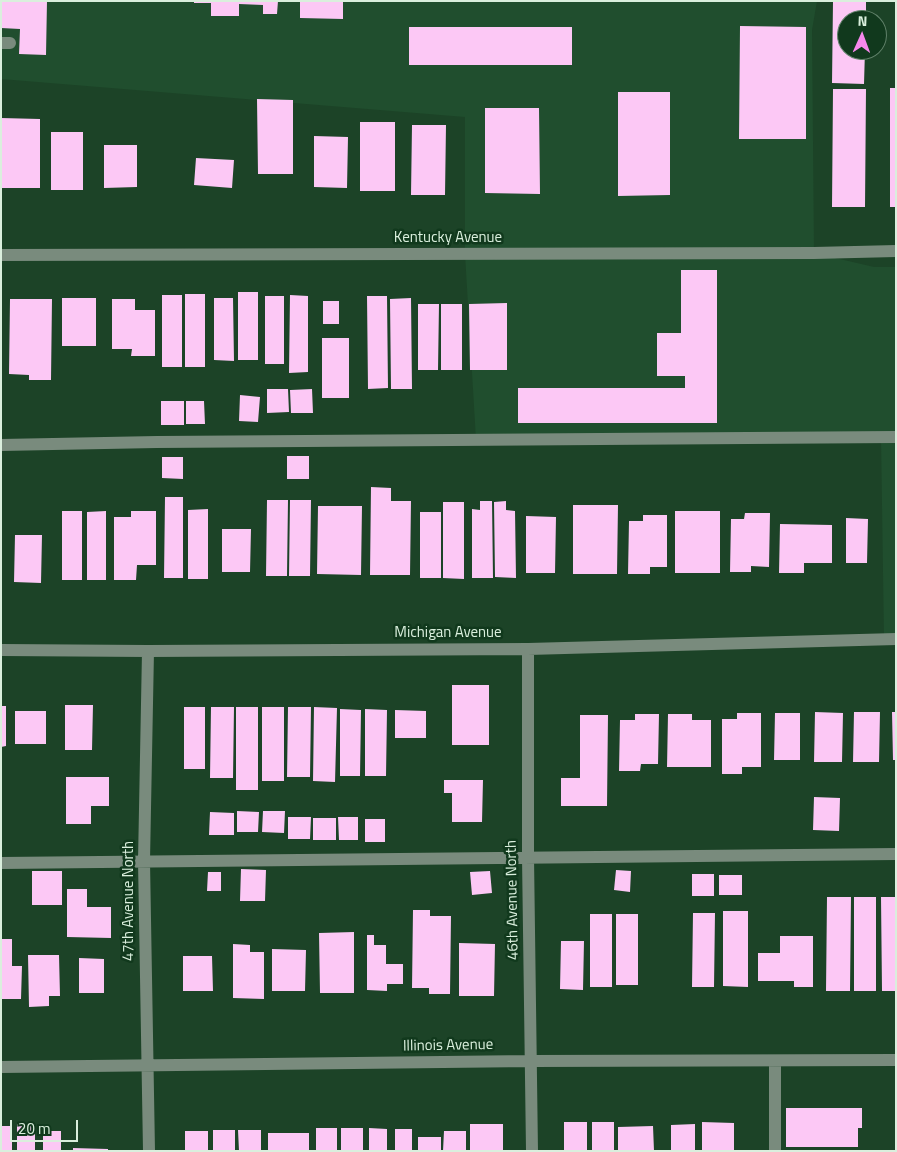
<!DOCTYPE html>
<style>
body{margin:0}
#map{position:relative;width:897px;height:1152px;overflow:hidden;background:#1c4327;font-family:"Titillium Web",sans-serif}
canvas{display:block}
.frame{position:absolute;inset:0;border:2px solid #daefdd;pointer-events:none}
.north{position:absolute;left:837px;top:10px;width:50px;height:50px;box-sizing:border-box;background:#11391d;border:1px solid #61826a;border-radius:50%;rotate:2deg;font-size:14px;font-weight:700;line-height:20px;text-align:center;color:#daefdd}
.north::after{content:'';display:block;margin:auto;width:18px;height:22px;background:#f688ec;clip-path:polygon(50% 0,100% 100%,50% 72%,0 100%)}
.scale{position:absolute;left:10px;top:1120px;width:68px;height:22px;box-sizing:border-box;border:2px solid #daefdd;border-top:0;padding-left:6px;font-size:15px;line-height:18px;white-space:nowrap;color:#daefdd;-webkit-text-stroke:4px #11391d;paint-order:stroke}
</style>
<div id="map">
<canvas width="897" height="1152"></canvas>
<div class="frame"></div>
<div class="north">N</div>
<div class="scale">20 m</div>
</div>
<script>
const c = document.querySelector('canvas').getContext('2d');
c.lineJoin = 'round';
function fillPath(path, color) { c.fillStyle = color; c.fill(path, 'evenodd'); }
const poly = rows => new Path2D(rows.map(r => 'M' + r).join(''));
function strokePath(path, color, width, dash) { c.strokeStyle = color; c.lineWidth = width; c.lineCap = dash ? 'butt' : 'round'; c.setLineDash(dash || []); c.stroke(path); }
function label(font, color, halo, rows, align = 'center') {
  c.font = font + ' "Titillium Web",sans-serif'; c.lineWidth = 5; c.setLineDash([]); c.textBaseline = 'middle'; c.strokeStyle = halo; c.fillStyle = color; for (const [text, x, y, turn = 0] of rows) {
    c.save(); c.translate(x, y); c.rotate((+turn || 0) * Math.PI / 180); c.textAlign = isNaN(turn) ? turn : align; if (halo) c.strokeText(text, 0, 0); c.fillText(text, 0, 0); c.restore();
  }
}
const built = poly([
 [1,1,817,1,812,30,814,253,874,267,896,267,896,639,884,639,881,438,476,440,465,254,465,117,1,79]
]);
const building = poly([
 [1,1,47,1,46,55,19,54,20,29,1,28],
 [194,1,278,1,277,14,263,14,263,5,239,4,239,16,211,16,211,3,194,3],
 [300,1,343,1,343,19,300,18],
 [833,1,866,1,866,20,847,20,847,50,865,50,864,84,832,83],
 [740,26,806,27,806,139,739,139],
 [409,27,572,27,572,65,409,65],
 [890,88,896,88,896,207,890,207],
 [833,89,866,89,865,207,832,207],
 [618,92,670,92,670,195,618,196],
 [257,99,293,100,293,174,258,174],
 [485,108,539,108,540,194,485,193],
 [1,118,40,119,40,188,1,188],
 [360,122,395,122,395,191,360,191],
 [412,125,446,125,445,195,411,195],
 [51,132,83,132,83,190,51,190],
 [314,136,348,137,347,188,314,187],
 [104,145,137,145,137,187,104,188],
 [196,158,234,160,232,188,194,185],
 [681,270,717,270,717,423,518,423,518,388,685,388,685,376,657,376,657,333,681,333],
 [238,292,258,292,258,360,238,360],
 [185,294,205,294,205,367,185,367],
 [162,295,182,295,182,367,162,367],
 [290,295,308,296,308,372,289,373],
 [265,296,284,296,284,364,265,364],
 [367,296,387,296,388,388,368,389],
 [62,298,96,298,96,346,62,346],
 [214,298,233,298,234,361,214,360],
 [411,298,412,389,391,389,390,299],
 [10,299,52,299,51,380,29,380,29,375,9,374],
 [112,299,135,299,135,310,155,310,155,356,131,356,132,349,112,349],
 [323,301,339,301,339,324,323,324],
 [507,303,507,370,470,370,469,304],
 [418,304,439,304,438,370,418,370],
 [441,304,462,304,462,370,441,370],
 [322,338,349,338,349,398,322,398],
 [267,389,288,389,289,412,267,413],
 [312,389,313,413,291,413,290,390],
 [240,395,260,397,258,422,239,421],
 [161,401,184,401,184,425,161,425],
 [186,401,204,401,205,424,186,424],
 [287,456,309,456,309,479,287,479],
 [162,457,183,457,183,479,162,478],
 [371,487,391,488,391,501,411,501,410,575,370,575],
 [165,497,183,497,183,578,164,578],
 [267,500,288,500,287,576,266,576],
 [290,500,311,500,310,576,289,576],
 [480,501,492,501,493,578,472,578,472,509,480,510],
 [506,501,506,510,515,511,516,578,495,577,494,502],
 [443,502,464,502,464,579,443,578],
 [573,505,618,505,617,574,573,574],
 [318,506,362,506,361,575,317,574],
 [208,509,208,579,188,579,188,510],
 [62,511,82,511,82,580,62,580],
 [106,511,106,580,87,580,87,512],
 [131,511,156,511,156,565,137,565,136,580,114,580,114,517,131,517],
 [675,511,720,511,720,573,675,573],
 [420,512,441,512,441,578,420,578],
 [745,513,770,513,769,567,751,566,751,572,730,572,731,519,744,519],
 [643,515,667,515,667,567,650,567,650,574,628,574,629,521,643,521],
 [526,516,556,517,555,573,526,573],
 [846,518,868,519,867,563,846,563],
 [780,524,832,525,832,563,804,563,804,573,779,573],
 [222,529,251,529,250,572,222,572],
 [15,535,42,535,41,583,14,582],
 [452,685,489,685,489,745,452,745],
 [65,705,93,705,92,750,65,750],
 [1,706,6,706,6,746,1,747],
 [184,707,205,707,205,769,184,769],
 [211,707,234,707,233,778,210,778],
 [236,707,258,707,258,790,236,790],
 [262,707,284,707,284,781,262,781],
 [288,707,311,707,310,777,287,777],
 [314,707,337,708,335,782,313,781],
 [340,709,361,710,360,776,340,776],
 [365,709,387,710,386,776,365,776],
 [395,710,426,711,426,738,395,738],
 [15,711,46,711,46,744,15,744],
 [815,712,843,713,842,762,814,762],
 [854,712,880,712,879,762,853,762],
 [892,712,896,712,896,760,893,760],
 [737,713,761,713,761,767,742,767,742,774,722,774,722,719,737,719],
 [775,713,800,713,800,760,774,760],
 [635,714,659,714,658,764,641,764,640,771,619,771,620,720,635,720],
 [668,714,692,714,692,720,711,720,711,767,667,767],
 [580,715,608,715,607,806,561,806,561,778,580,778],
 [66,777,109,777,109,806,91,806,91,824,66,824],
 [444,780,483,780,482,822,452,822,452,793,444,793],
 [814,797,840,798,839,831,813,830],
 [237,811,259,812,258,832,237,832],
 [263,811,285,811,284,833,262,832],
 [210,812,234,813,234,835,209,835],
 [288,817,311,817,310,839,288,839],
 [338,817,358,817,358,840,339,840],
 [313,818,336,818,336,840,313,840],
 [365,819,385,819,385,842,365,842],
 [241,869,266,870,265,901,240,901],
 [616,870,631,871,630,892,614,890],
 [32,871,62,871,62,905,32,905],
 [490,871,492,893,472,895,470,872],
 [208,872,221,872,221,891,207,891],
 [692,874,714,874,714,896,692,896],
 [719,875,742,875,742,895,719,895],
 [67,889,87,889,87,907,111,907,111,938,67,937],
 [827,897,851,897,850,991,826,991],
 [854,897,876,897,876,991,854,991],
 [881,897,896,897,896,991,882,991],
 [413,910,430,910,430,916,451,916,450,994,429,994,429,988,412,988],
 [723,911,748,911,748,987,723,986],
 [693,913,715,913,714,987,692,987],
 [590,914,612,914,612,987,590,987],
 [616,914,638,914,638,985,616,985],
 [354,932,354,993,320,993,319,933],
 [367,935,374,935,374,945,386,945,386,964,403,964,403,984,387,984,387,991,367,990],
 [780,936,813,936,813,987,794,987,794,981,758,981,758,953,780,953],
 [1,939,12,939,12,966,22,966,21,999,1,999],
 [561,941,584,941,583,990,560,989],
 [459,943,495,944,494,996,459,996],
 [233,944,250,945,250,952,264,952,264,999,233,998],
 [272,949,306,950,305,991,272,991],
 [28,955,59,955,60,996,49,996,49,1006,29,1007],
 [183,956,212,956,213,991,183,991],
 [79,958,104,959,104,993,79,993],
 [786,1108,862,1108,862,1128,858,1128,858,1147,786,1147],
 [564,1122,587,1122,587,1151,564,1151],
 [592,1122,614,1122,614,1151,592,1151],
 [702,1122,734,1123,734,1151,702,1151],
 [17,1124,35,1124,35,1151,17,1151],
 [470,1124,503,1124,503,1151,470,1151],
 [695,1124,695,1151,671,1151,671,1125],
 [1,1126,12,1126,12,1151,1,1151],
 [653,1126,654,1151,618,1151,618,1127],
 [316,1128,337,1128,337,1151,316,1151],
 [341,1128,363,1128,363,1151,341,1151],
 [369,1128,387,1129,387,1151,369,1151],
 [395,1129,412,1129,412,1151,395,1151],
 [213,1130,235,1130,235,1151,213,1151],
 [238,1130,261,1130,261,1151,239,1151],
 [43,1131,61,1131,61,1151,43,1151],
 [185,1131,208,1131,208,1151,185,1151],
 [444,1131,466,1131,466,1151,443,1151],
 [268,1133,309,1133,309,1151,268,1151],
 [418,1137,441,1137,441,1151,418,1151],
 [73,1148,108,1149,108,1151,73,1151]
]);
const minor = poly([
 [1,43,10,43],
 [1,255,814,253,896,251],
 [1,445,157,442,896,437],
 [528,649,528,857,532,1151],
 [1,650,148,651,528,649,896,639],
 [148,651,144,861,149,1151],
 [1,863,896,854],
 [775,1061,775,1151],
 [1,1067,531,1061,896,1060]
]);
const streetNames = [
 ["Kentucky Avenue",448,238],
 ["Michigan Avenue",448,633],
 ["46th Avenue North",513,900,-91],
 ["47th Avenue North",129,901,-90],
 ["Illinois Avenue",448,1046,-1]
];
fillPath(built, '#204e2e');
fillPath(building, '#fcc8f5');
strokePath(minor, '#798b7d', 12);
label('15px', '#daefdd', '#11391d', streetNames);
</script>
